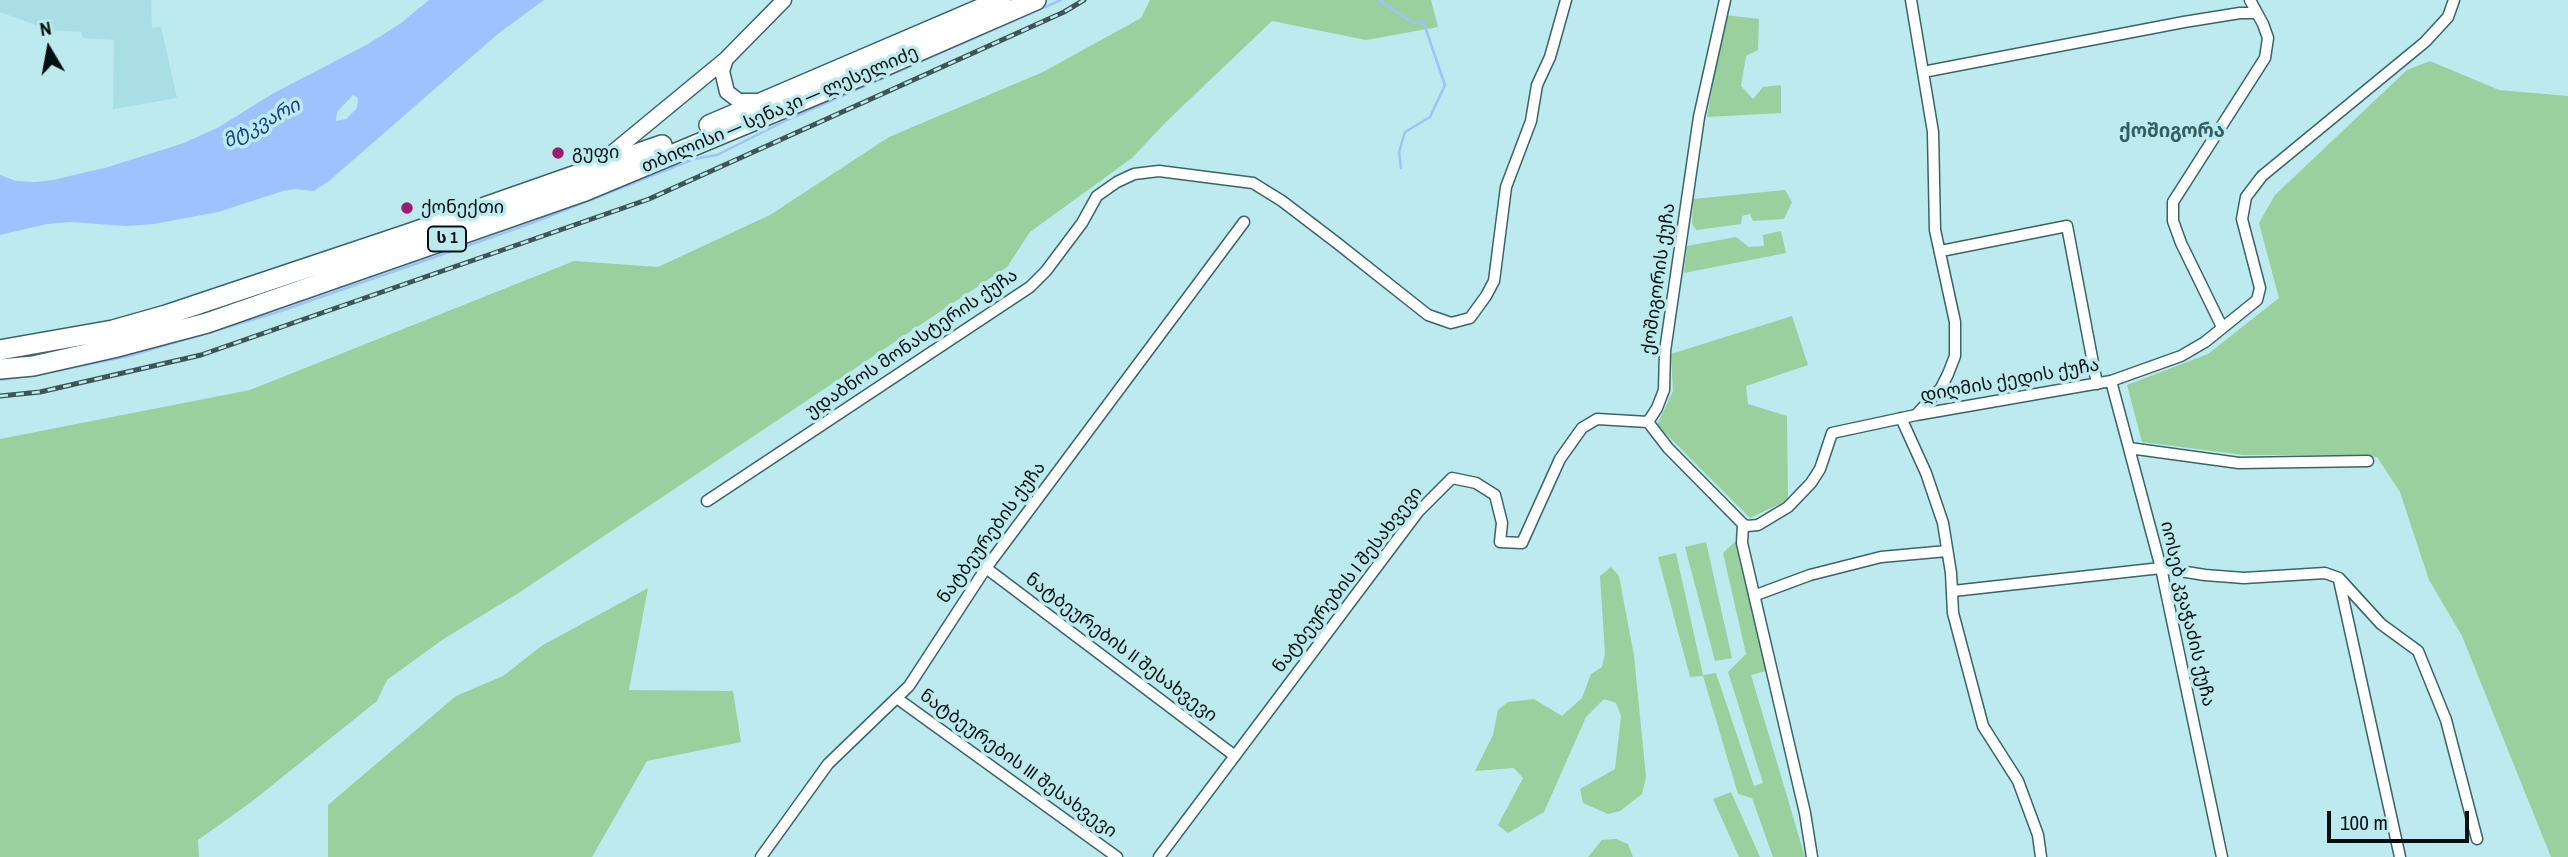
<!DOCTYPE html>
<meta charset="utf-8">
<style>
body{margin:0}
#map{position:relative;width:2568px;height:857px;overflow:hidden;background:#bceaee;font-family:"Archivo Narrow",sans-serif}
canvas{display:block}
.north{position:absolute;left:14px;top:14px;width:70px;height:70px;-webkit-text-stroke:5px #bceaee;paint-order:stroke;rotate:350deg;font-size:19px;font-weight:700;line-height:28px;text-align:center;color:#021011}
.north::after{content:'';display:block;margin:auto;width:24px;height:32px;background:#021011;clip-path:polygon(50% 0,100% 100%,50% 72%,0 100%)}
.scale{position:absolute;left:2327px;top:811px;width:142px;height:32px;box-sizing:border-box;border:4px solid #021011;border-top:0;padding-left:9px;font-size:21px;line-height:24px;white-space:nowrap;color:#021011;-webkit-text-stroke:5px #bceaee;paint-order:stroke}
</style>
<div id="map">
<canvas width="2568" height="857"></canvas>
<div class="north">N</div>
<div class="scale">100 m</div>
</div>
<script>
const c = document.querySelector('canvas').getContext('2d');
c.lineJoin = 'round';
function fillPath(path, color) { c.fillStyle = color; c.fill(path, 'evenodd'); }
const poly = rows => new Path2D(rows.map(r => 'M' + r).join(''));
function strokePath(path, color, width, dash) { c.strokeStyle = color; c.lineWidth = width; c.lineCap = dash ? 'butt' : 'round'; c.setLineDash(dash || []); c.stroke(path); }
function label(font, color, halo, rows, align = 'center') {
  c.font = font + ' "Archivo Narrow","Noto Sans Georgian",sans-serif'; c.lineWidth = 7; c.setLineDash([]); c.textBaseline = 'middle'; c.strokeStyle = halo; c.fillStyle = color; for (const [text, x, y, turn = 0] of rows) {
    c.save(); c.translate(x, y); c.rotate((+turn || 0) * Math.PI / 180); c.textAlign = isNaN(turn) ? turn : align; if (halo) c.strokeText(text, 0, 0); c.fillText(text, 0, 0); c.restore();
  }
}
const built = poly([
 [0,0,151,0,152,28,161,27,177,98,113,109,114,40,83,38,81,32,49,30,0,12]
]);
const green = poly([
 [1150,0,1431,0,1438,27,1366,40,1272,21,1167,121,1132,158,1030,232,1007,267,517,594,442,640,387,680,377,701,250,803,198,840,199,857,0,857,0,439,250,390,574,261,658,267,770,215,889,137,1043,72,1141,18],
 [1725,15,1759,19,1758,50,1746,56,1741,86,1753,99,1763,87,1781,85,1781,113,1707,117],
 [2430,61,2499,90,2568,96,2568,857,2551,857,2462,636,2429,580,2400,492,2377,457,2349,455,2244,455,2142,442,2127,385,2208,354,2279,298,2259,223,2275,195,2407,70],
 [1785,190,1792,202,1784,219,1753,221,1750,214,1742,216,1741,224,1696,230,1692,224,1693,199],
 [1781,231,1786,253,1684,273,1687,246,1736,237,1749,247,1764,246,1763,235],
 [1792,316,1808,365,1746,386,1748,404,1787,416,1788,500,1750,518,1657,425,1673,391,1671,354],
 [1737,540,1766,671,1751,675,1805,857,1773,857,1752,798,1738,794,1703,676,1690,677,1658,557,1676,553,1703,675,1716,673,1754,786,1763,783,1728,672,1746,654,1723,553],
 [1706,542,1732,658,1715,661,1685,547],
 [1611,567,1619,576,1634,656,1646,777,1642,794,1620,811,1608,814,1583,803,1580,789,1615,769,1621,716,1616,703,1604,699,1586,717,1544,812,1508,833,1498,825,1523,778,1514,768,1475,771,1493,735,1498,710,1508,702,1534,699,1562,716,1582,698,1591,674,1602,667,1605,654,1600,576],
 [648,588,629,690,733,691,741,742,647,761,592,857,328,857,328,805,456,696,503,676,543,645],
 [1731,792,1760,857,1739,857,1713,799],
 [1616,839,1628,844,1633,857,1588,857,1602,840]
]);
const water = poly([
 [429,0,544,0,499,33,329,181,314,191,294,189,283,191,218,212,154,224,126,226,71,222,47,224,0,235,0,175,16,181,35,182,53,180,108,167,184,143,219,127,272,94,368,44,401,23],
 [353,95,358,98,357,108,346,119,336,121,337,112]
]);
const stream = poly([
 [1379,0,1413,23,1423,21,1445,85,1430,117,1405,132,1399,152,1401,168],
 [35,375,129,356,275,313,532,223,694,159,717,155,787,120,1061,0],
 [0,380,28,376]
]);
const street = poly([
 [1911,0,1933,132,1935,230,1955,322,1955,356,1948,374,1941,388,1916,415],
 [1923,72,2184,22,2240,13,2257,13],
 [1941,251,2067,226,2097,384],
 [2222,327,2181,243,2173,221,2173,202,2265,58,2268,38,2263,24,2250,0],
 [2111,381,2161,568,2222,857],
 [1901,418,1926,473,1943,523,1951,573,1953,613,1983,726,2018,781,2038,835,2041,857],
 [1648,422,1657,408,1664,390,1665,351,1699,117,1725,0],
 [1648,422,1668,448,1743,524],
 [2129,448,2239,463,2368,461],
 [707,501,1030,287,1046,271,1082,223,1097,196,1117,182,1134,174,1159,171,1253,183,1282,201,1337,243,1428,315,1451,323,1470,318,1486,296,1494,281,1506,187,1531,121,1537,85,1550,57,1566,0],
 [1743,524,1747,526,1758,525,1788,507,1811,483,1820,469,1832,433,1916,415,2111,381,2181,356,2205,342,2257,300,2260,288,2242,219,2246,197,2262,176,2425,42,2448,17,2454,0],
 [1743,524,1742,543,1805,813,1812,857],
 [986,568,1235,756],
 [2339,580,2400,857],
 [1953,591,2161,568,2205,575,2244,578,2325,573,2339,578,2381,624,2418,651,2446,720,2477,839],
 [1756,595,1810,575,1881,557,1947,551],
 [898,699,1117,857],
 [761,857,828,764,909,686,986,568,1244,222],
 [1159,857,1418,512,1452,478,1476,483,1495,495,1502,523,1500,542,1522,543,1560,459,1582,428,1597,419,1648,422]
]);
const secondary = poly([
 [726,59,722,71,727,92,739,101,758,101],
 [601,162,726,59,784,0]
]);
const highway = poly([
 [709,125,1001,0],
 [0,350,113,330,166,315,408,234,662,145],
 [0,369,33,366,113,348,207,323,585,191,880,68,1036,0]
]);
const rail = poly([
 [0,396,40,392,201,355,649,199,1064,12,1084,0]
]);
const markers = [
 [558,153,7,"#9d1b6d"],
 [407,208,7,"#9d1b6d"]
];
const shields = [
 [447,239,38]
];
const shieldNames = [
 ["ს 1",447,239]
];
const streetNames = [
 ["თბილისი — სენაკი — ლესელიძე",780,110,-23],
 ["ქოშიგორის ქუჩა",1659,279,-82],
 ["უდაბნოს მონასტერის ქუჩა",912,344,-34],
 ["დიღმის ქედის ქუჩა",2010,381,-10],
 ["ნატბეურების ქუჩა",992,533,-54],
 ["ნატბეურების I შესახვევი",1348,580,-52],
 ["იოსებ კვაჭაძის ქუჩა",2187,614,77],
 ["ნატბეურების II შესახვევი",1121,648,37],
 ["ნატბეურების III შესახვევი",1018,764,36]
];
const poiNames = [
 ["გუფი",572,153],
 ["ქონექთი",421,208]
];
const waterNames = [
 ["მტკვარი",262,124,-28]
];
const neighbourhoodNames = [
 ["ქოშიგორა",2172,132]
];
fillPath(built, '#a9dfe4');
fillPath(green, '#9ad09d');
fillPath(water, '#9fc2ff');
strokePath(stream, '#9fc2ff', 2.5);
strokePath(street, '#3b6468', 13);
strokePath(secondary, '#3b6468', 17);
strokePath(highway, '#3b6468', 22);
strokePath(street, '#fff', 10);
strokePath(secondary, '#fff', 14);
strokePath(highway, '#fff', 19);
strokePath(rail, '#3d5557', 5);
strokePath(rail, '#bceaee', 2.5, [8]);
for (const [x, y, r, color] of markers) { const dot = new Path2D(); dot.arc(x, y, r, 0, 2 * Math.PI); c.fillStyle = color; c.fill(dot); strokePath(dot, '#bceaee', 2.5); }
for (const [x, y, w] of shields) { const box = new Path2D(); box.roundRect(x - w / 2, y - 12.5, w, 25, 5); c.fillStyle = '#bceaee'; c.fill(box); strokePath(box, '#021011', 2); }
label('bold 16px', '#021011', null, shieldNames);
label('18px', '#021011', '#bceaee', streetNames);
label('18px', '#021011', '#bceaee', poiNames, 'left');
label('italic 19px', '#173d82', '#bceaee', waterNames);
label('bold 19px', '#345e62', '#bceaee', neighbourhoodNames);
</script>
